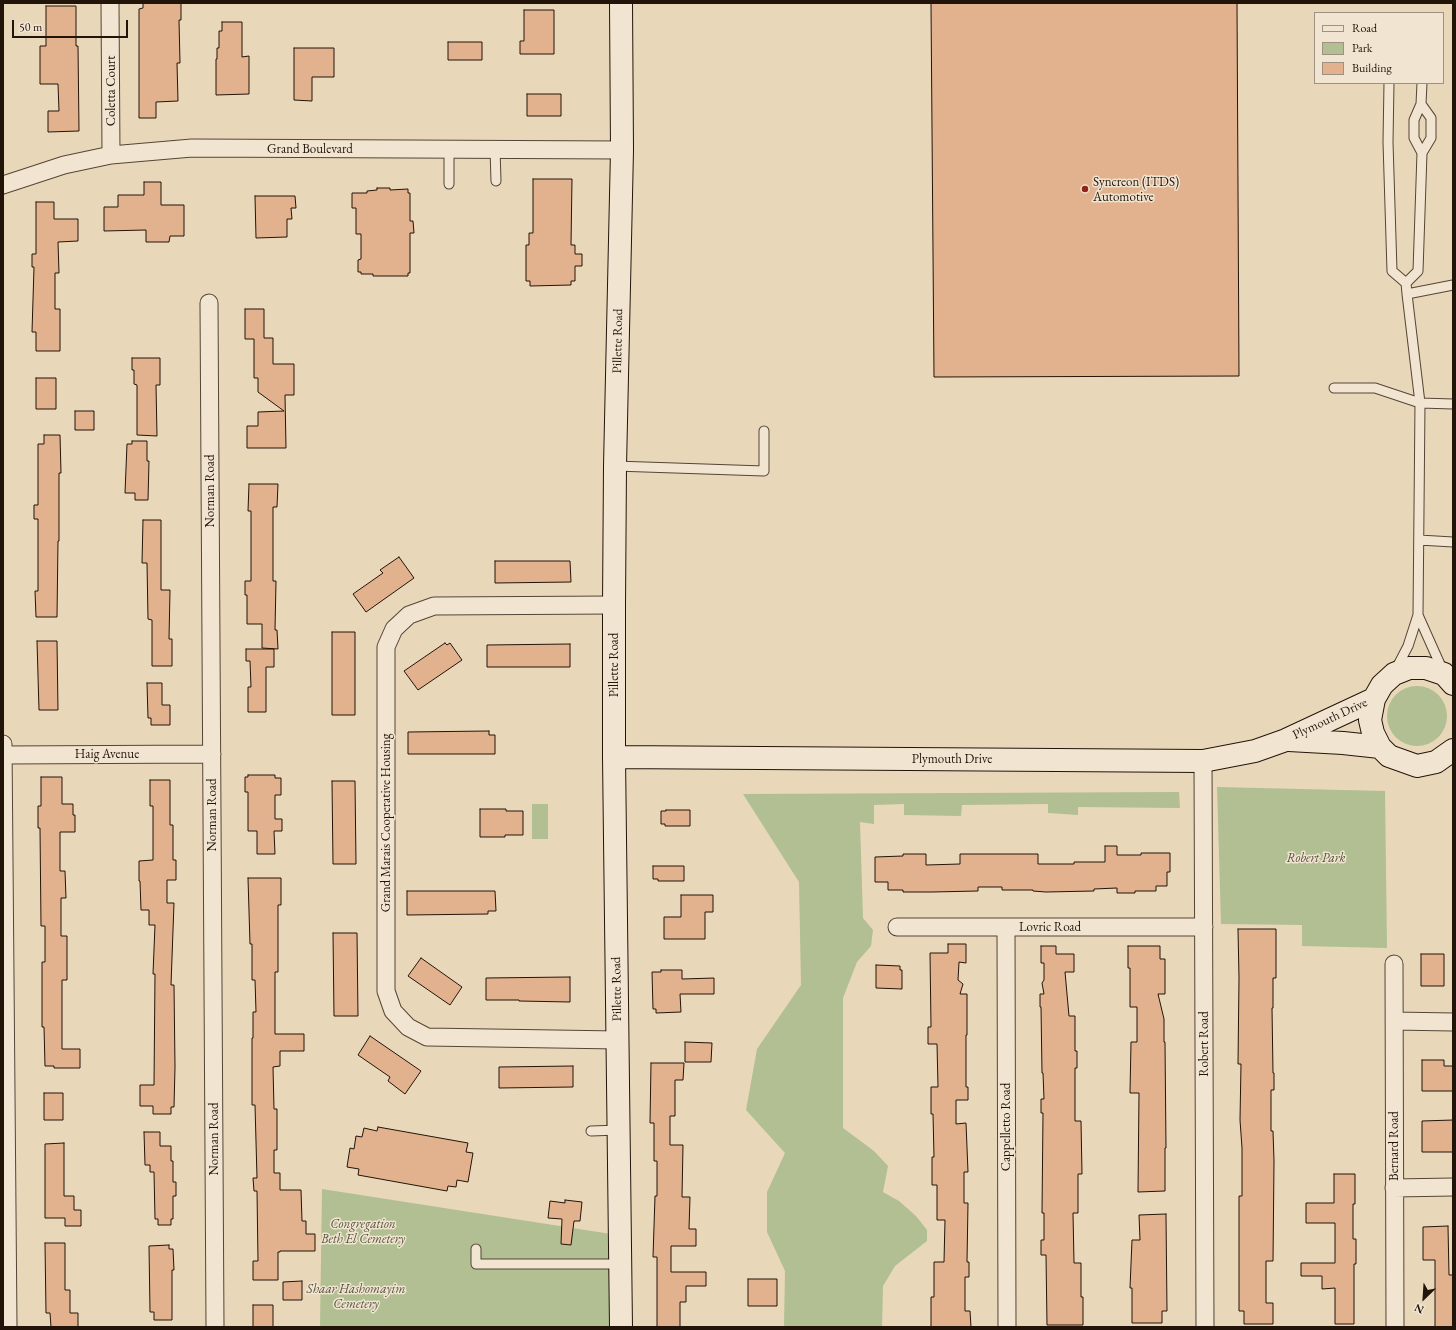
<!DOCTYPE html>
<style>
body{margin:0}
#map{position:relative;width:1456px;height:1330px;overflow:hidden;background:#e9d7b9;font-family:"EB Garamond",serif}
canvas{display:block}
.frame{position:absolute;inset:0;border:4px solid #23140a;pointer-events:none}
.legend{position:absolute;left:1314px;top:12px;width:130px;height:72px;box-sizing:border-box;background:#f1e5d2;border:1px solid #9f9182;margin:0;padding:5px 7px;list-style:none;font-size:12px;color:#23140a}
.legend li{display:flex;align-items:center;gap:8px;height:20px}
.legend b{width:20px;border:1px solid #9f9182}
.north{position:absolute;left:1404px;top:1278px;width:40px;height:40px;-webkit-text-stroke:3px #f1e5d2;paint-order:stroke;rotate:205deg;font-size:11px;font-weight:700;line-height:16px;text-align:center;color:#23140a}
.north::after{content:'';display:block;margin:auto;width:14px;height:18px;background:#23140a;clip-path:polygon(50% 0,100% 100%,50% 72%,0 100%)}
.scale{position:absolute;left:12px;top:20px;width:116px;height:18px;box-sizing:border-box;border:2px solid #23140a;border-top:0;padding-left:5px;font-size:12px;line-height:14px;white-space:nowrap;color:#23140a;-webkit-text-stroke:3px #f1e5d2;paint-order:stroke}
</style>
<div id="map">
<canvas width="1456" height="1330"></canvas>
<div class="frame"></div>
<ul class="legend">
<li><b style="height:5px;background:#f1e5d2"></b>Road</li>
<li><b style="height:11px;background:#b1bf93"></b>Park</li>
<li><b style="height:11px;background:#e2b18d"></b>Building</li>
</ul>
<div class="north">N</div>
<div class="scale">50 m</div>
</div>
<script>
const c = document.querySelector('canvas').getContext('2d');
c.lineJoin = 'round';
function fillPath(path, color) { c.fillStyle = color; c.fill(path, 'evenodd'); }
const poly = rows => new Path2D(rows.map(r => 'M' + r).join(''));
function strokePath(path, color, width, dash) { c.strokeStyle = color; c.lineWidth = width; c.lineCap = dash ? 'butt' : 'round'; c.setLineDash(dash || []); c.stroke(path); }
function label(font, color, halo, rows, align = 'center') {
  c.font = font + ' "EB Garamond",serif'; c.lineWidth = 3; c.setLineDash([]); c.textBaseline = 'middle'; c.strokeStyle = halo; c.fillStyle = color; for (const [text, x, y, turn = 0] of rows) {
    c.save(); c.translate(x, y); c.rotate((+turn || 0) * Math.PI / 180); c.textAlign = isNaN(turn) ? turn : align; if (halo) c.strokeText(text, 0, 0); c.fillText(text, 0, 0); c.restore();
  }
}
const green = poly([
 '1387 716a30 30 0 1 1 60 0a30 30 0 1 1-60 0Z',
 [1217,787,1385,791,1387,948,1302,946,1302,925,1221,924],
 [1179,792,1180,808,1078,807,1078,815,1048,813,1048,804,962,805,961,816,904,815,904,804,874,805,874,824,860,822,863,918,873,930,871,946,857,962,843,998,843,1128,874,1151,888,1166,883,1192,899,1201,916,1216,927,1230,927,1241,895,1266,883,1286,882,1327,784,1327,785,1271,767,1232,767,1192,785,1153,746,1110,757,1049,801,985,799,882,743,794],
 [532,804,548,804,548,839,532,839],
 [322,1189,611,1234,611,1327,320,1327]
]);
const building = poly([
 [143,3,181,3,181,20,179,20,180,63,177,63,178,101,156,102,156,118,139,118,139,9,143,8,143,3],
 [931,3,1237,3,1239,376,934,377,931,3],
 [46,6,76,6,76,46,78,46,79,131,48,132,48,111,59,111,58,84,40,84,40,46,46,46,46,6],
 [524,10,554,10,554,54,520,54,520,41,524,41,524,10],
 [222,22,242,22,242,57,249,56,249,94,216,95,216,59,217,59,217,48,219,48,219,31,222,31,222,22],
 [448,42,482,42,482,60,448,60,448,42],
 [294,48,334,48,334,77,312,77,312,101,294,100,294,48],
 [527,94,561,94,561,116,527,116,527,94],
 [533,179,572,179,571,245,575,245,575,254,582,254,582,266,575,266,575,281,571,281,571,285,530,286,530,281,526,281,526,245,529,245,529,233,533,233,533,179],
 [144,182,161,182,161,205,184,205,184,236,170,236,169,242,146,242,146,230,104,231,104,207,118,207,118,195,144,195,144,182],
 [377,188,390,188,390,190,408,189,408,193,410,193,410,221,413,221,414,233,410,233,410,273,408,273,408,276,373,276,373,274,361,274,361,272,358,272,358,260,361,259,361,234,356,234,356,208,352,208,352,193,367,193,367,191,377,190,377,188],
 [255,196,295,196,296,208,291,208,292,219,287,219,287,237,256,238,255,196],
 [36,202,54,202,54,219,78,219,78,241,58,242,59,273,55,273,55,309,60,309,60,351,36,351,36,332,32,332,34,267,32,267,32,254,36,254,36,202],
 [245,309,264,309,264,338,273,338,273,364,294,364,294,395,285,395,286,448,247,448,247,426,258,426,258,412,284,411,258,392,258,378,254,378,254,339,245,339,245,309],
 [132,358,160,358,160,385,156,385,157,436,137,435,137,385,134,384,134,370,132,370,132,358],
 [36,378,56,378,56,409,36,409,36,378],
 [75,411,94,411,94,430,75,430,75,411],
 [44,435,60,435,61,473,59,473,59,541,58,541,57,617,36,617,35,591,38,591,38,519,34,519,34,505,38,505,38,444,44,444,44,435],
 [132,441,147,441,147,461,149,461,148,500,135,500,135,493,125,493,127,444,132,444,132,441],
 [249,484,278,484,277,507,273,507,273,581,276,581,275,630,277,630,278,649,262,648,262,624,247,624,247,595,245,595,245,581,251,581,251,511,248,511,249,484],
 [143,520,161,520,161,590,170,590,169,639,172,639,172,666,152,666,152,620,148,619,147,563,142,563,143,520],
 [399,557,414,578,366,612,353,594,383,573,380,570,399,557],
 [495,561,570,561,571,582,495,583,495,561],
 [332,632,355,632,355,715,332,715,332,632],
 [37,641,57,641,58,710,39,710,37,641],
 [445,643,447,645,450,643,462,660,418,690,404,671,445,643],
 [570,644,570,667,487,667,487,645,570,644],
 [246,649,274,649,274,667,266,667,266,712,248,712,248,687,251,687,250,661,246,661,246,649],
 [147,683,162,683,162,705,170,705,170,725,151,725,151,718,148,718,147,683],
 [489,731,489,735,495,735,495,754,408,754,408,732,489,731],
 [248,775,275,775,275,778,281,778,281,795,275,795,275,819,282,819,282,831,274,831,275,854,257,854,257,831,248,831,248,792,245,792,245,777,248,777,248,775],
 [41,777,62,777,62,804,73,804,73,815,75,815,75,832,60,832,60,871,65,871,66,898,61,898,61,936,67,936,67,980,62,980,62,1049,80,1049,80,1068,54,1068,54,1066,45,1066,44,1027,42,1027,42,962,45,962,45,926,41,926,40,828,38,828,38,806,41,806,41,777],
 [150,780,170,780,170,825,173,825,173,860,176,860,176,880,167,880,167,903,174,903,171,985,174,985,175,1067,174,1107,171,1107,171,1114,153,1114,153,1106,140,1106,140,1085,154,1085,155,974,153,974,155,925,149,925,149,910,141,910,140,881,139,881,139,861,153,860,153,806,150,806,150,780],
 [332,781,355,781,356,864,333,864,332,781],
 [480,809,506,809,506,811,523,811,523,835,505,835,505,837,480,837,480,809],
 [666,810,690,810,690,826,665,826,665,824,661,824,661,811,666,811,666,810],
 [1105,846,1117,846,1117,855,1141,855,1141,853,1170,853,1170,872,1167,872,1167,886,1156,886,1156,891,1135,891,1135,893,1117,893,1117,888,1094,889,1094,891,1046,892,1033,891,1033,890,1002,890,1002,887,978,887,978,891,932,892,903,892,903,890,888,890,888,882,875,882,875,857,903,856,903,854,926,854,926,865,960,864,960,854,1038,854,1038,864,1074,864,1074,862,1105,862,1105,846],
 [653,866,684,866,684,881,658,881,658,879,653,879,653,866],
 [248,878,281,878,281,905,278,905,278,972,275,972,275,1034,304,1034,304,1051,280,1051,280,1066,273,1067,274,1109,277,1109,277,1150,274,1150,274,1173,280,1173,280,1190,301,1190,302,1221,306,1221,306,1234,315,1234,315,1251,280,1251,280,1252,278,1252,278,1280,253,1280,253,1261,258,1261,257,1191,254,1191,253,1178,257,1178,255,1105,252,1105,252,1038,253,1038,253,1012,256,1012,255,980,252,980,252,944,250,944,248,878],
 [407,891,495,891,496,911,488,911,488,914,407,915,407,891],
 [681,895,713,895,713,912,705,912,705,939,664,939,664,917,681,917,681,895],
 [1238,929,1276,929,1276,978,1273,978,1273,1008,1272,1008,1273,1073,1274,1073,1274,1090,1271,1090,1271,1131,1273,1131,1274,1161,1273,1261,1266,1261,1266,1303,1273,1303,1273,1324,1244,1324,1244,1311,1239,1311,1239,1196,1242,1196,1242,1148,1240,1120,1241,1064,1238,1064,1239,978,1238,929],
 [333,933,357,933,358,1016,334,1016,333,933],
 [948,944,966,944,966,963,959,962,958,980,963,984,960,994,967,994,967,1035,966,1035,966,1087,968,1087,968,1100,956,1100,956,1124,966,1123,968,1172,964,1172,964,1203,968,1203,967,1262,969,1262,969,1277,965,1277,965,1311,970,1311,971,1327,931,1327,931,1297,934,1297,934,1262,944,1262,945,1220,937,1220,937,1185,932,1185,932,1157,934,1157,933,1114,931,1114,931,1087,938,1087,937,1044,928,1044,928,1027,931,1027,930,953,948,953,948,944],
 [1041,946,1056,946,1056,954,1074,954,1074,972,1065,972,1069,1016,1075,1016,1075,1051,1077,1051,1077,1068,1075,1068,1075,1121,1081,1121,1082,1174,1078,1174,1078,1213,1073,1213,1074,1263,1081,1263,1081,1297,1083,1297,1083,1325,1047,1325,1046,1255,1041,1255,1041,1240,1044,1240,1044,1213,1042,1213,1043,1113,1041,1113,1041,1099,1044,1099,1043,1073,1042,1073,1041,1007,1040,1007,1040,994,1044,994,1042,983,1044,980,1044,963,1041,963,1041,946],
 [1128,946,1160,946,1160,959,1165,959,1165,994,1158,994,1164,1019,1164,1042,1165,1042,1166,1148,1165,1148,1165,1191,1138,1192,1139,1093,1130,1093,1131,1042,1137,1042,1137,1007,1130,1007,1130,968,1128,968,1128,946],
 [1421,954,1444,954,1444,986,1421,986,1421,954],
 [421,958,462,987,450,1005,408,976,421,958],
 [876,965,900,966,900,970,902,970,902,989,876,988,876,965],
 [661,970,682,970,682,979,714,978,714,994,680,994,681,1012,656,1013,656,1009,653,1009,652,972,661,972,661,970],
 [570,977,570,1002,519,1001,519,1000,486,1000,486,978,570,977],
 [370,1036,421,1071,405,1094,388,1081,390,1077,358,1055,370,1036],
 [685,1042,712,1043,711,1062,685,1062,685,1042],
 [1422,1060,1444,1060,1444,1066,1453,1066,1453,1091,1422,1091,1422,1060],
 [651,1063,684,1063,683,1080,675,1080,675,1116,670,1116,670,1145,683,1145,682,1197,690,1197,689,1229,696,1229,696,1246,671,1246,671,1272,706,1272,706,1286,686,1286,686,1302,680,1302,680,1327,657,1327,657,1257,653,1257,655,1196,657,1196,657,1161,654,1161,654,1123,650,1123,651,1063],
 [573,1066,573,1087,499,1088,499,1067,573,1066],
 [44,1093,63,1093,63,1120,44,1120,44,1093],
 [1453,1120,1453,1152,1422,1152,1422,1121,1453,1120],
 [378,1127,468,1143,466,1152,473,1153,468,1182,457,1180,456,1187,448,1186,447,1191,358,1175,359,1169,347,1167,350,1148,354,1149,356,1136,362,1137,364,1128,377,1131,378,1127],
 [144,1132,160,1132,160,1146,171,1146,171,1161,173,1161,173,1182,176,1182,176,1196,173,1196,173,1219,171,1219,171,1225,158,1225,158,1219,155,1219,154,1172,150,1172,150,1165,145,1165,144,1132],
 [64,1143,64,1196,74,1196,74,1210,81,1210,81,1226,65,1226,65,1218,45,1218,45,1144,64,1143],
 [1334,1174,1355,1174,1355,1204,1353,1204,1353,1239,1356,1239,1356,1264,1354,1264,1354,1324,1335,1324,1335,1288,1322,1289,1322,1276,1301,1276,1301,1263,1335,1263,1335,1223,1306,1223,1306,1203,1334,1203,1334,1174],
 [565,1200,582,1202,580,1221,574,1221,571,1245,561,1244,562,1219,548,1218,550,1201,565,1203,565,1200],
 [1166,1214,1167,1311,1162,1311,1162,1323,1132,1323,1132,1288,1130,1288,1132,1240,1140,1240,1139,1215,1166,1214],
 [1448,1226,1449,1275,1453,1275,1453,1327,1435,1327,1435,1260,1423,1260,1423,1227,1448,1226],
 [45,1243,65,1243,65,1290,70,1290,70,1313,78,1313,78,1327,51,1327,50,1313,46,1313,45,1243],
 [169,1245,169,1249,173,1249,174,1270,172,1270,172,1320,154,1320,154,1312,150,1312,149,1246,169,1245],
 [748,1279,777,1279,777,1306,748,1306,748,1279],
 [302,1281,302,1300,283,1300,283,1282,302,1281],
 [253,1305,273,1305,273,1327,253,1327,253,1305]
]);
const lane = poly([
 [1389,83,1388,142,1392,271,1406,283],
 [1421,104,1431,118,1431,138,1422,153],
 [495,149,496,181],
 [449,184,449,149],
 [1407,294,1453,285],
 [1334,388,1375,388,1420,403,1453,404],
 [615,466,764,471,764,431],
 [1419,540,1453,542],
 [1418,615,1443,671],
 [1396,669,1408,646,1418,615,1420,403,1407,294,1406,283,1418,271,1422,153,1414,138,1414,120,1421,104,1422,83],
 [591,1131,619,1130],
 [476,1249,476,1264,621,1264]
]);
const street = poly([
 [110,3,111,155],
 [3,185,64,165,111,155,192,148,622,150],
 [209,303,215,1327],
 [614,605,434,606,409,615,394,629,386,647,386,991,393,1011,408,1027,427,1037,618,1040],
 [3,744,8,1327],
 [3,755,212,754],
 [1203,761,1205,1327],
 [897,927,1204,927],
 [1006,927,1007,1327],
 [1394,964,1395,1327],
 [1394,1021,1453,1022],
 [1394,1188,1453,1187]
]);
const secondary = poly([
 [621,3,622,150,615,466,614,605,614,757,621,1327],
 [1453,684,1444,674,1426,668,1409,668,1394,674,1382,685,1374,699,1370,720,1373,733,1380,747,1389,756,1417,766,1436,762,1453,750],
 [1289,740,1343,743,1380,747],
 [614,757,1203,761,1255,751,1286,740,1374,699]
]);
const markers = [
 [1085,189,4,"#8f2418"]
];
const streetNames = [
 ["Coletta Court",111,91,-90],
 ["Grand Boulevard",310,149],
 ["Pillette Road",618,341,-89],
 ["Norman Road",210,491,-90],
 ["Pillette Road",614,665,-90],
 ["Plymouth Drive",1330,719,-25],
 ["Haig Avenue",107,754],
 ["Plymouth Drive",952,759],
 ["Norman Road",212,815,-90],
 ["Grand Marais Cooperative Housing",386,823,-90],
 ["Lovric Road",1050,927],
 ["Pillette Road",617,989,-91],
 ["Robert Road",1204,1044,-90],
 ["Cappelletto Road",1006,1127,-90],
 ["Norman Road",214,1139,-90],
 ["Bernard Road",1394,1146,-90]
];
const poiNames = [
 ["Syncreon (ITDS)",1093,182],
 ["Automotive",1093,197]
];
const parkNames = [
 ["Robert Park",1316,858],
 ["Congregation",363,1224],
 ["Beth El Cemetery",363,1239],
 ["Shaar Hashomayim",356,1289],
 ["Cemetery",356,1304]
];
fillPath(green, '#b1bf93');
fillPath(building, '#e2b18d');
strokePath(building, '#23140a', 1);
strokePath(lane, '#544536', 11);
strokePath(street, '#544536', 19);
strokePath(secondary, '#23140a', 24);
strokePath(lane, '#f1e5d2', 9);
strokePath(street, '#f1e5d2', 17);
strokePath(secondary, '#f1e5d2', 22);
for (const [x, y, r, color] of markers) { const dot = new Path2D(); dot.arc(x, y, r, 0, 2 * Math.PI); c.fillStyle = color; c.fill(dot); strokePath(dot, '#f1e5d2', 1.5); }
label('13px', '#23140a', '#f1e5d2', streetNames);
label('13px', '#23140a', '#f1e5d2', poiNames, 'left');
label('italic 13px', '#55503a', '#f1e5d2', parkNames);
</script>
